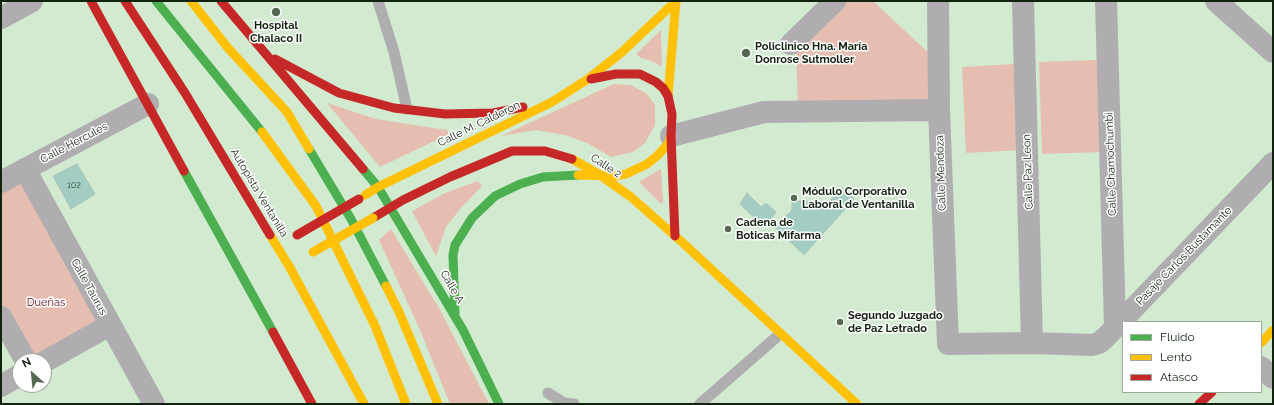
<!DOCTYPE html>
<meta charset="utf-8">
<style>
body{margin:0}
#map{position:relative;width:1274px;height:405px;overflow:hidden;background:#d2eacf;font-family:Raleway,sans-serif}
canvas{display:block}
.frame{position:absolute;inset:0;border:2px solid #11220f;pointer-events:none}
.legend{position:absolute;left:1122px;top:321px;width:140px;height:72px;box-sizing:border-box;background:#fff;border:1px solid #a0a79f;margin:0;padding:5px 7px;list-style:none;font-size:12px;color:#11220f}
.legend li{display:flex;align-items:center;gap:8px;height:20px}
.legend b{width:20px;border:1px solid #a0a79f}
.north{position:absolute;left:12px;top:353px;width:40px;height:40px;box-sizing:border-box;background:#fff;border:1px solid #a0a79f;border-radius:50%;rotate:333deg;font-size:11px;font-weight:700;line-height:16px;text-align:center;color:#11220f}
.north::after{content:'';display:block;margin:auto;width:14px;height:18px;background:#556852;clip-path:polygon(50% 0,100% 100%,50% 72%,0 100%)}
</style>
<div id="map">
<canvas width="1274" height="405"></canvas>
<div class="frame"></div>
<ul class="legend">
<li><b style="height:5px;background:#4caf50"></b>Fluido</li>
<li><b style="height:5px;background:#ffc107"></b>Lento</li>
<li><b style="height:5px;background:#c62828"></b>Atasco</li>
</ul>
<div class="north">N</div>
</div>
<script>
const c = document.querySelector('canvas').getContext('2d');
c.lineJoin = 'round';
function fillPath(path, color) { c.fillStyle = color; c.fill(path, 'evenodd'); }
const poly = rows => new Path2D(rows.map(r => 'M' + r).join(''));
function strokePath(path, color, width, dash) { c.strokeStyle = color; c.lineWidth = width; c.lineCap = dash ? 'butt' : 'round'; c.setLineDash(dash || []); c.stroke(path); }
function label(font, color, halo, rows, align = 'center') {
  c.font = font + ' Raleway,sans-serif'; c.lineWidth = 3; c.setLineDash([]); c.textBaseline = 'middle'; c.strokeStyle = halo; c.fillStyle = color; for (const [text, x, y, turn = 0] of rows) {
    c.save(); c.translate(x, y); c.rotate((+turn || 0) * Math.PI / 180); c.textAlign = isNaN(turn) ? turn : align; if (halo) c.strokeText(text, 0, 0); c.fillText(text, 0, 0); c.restore();
  }
}
const green = poly([
 [838,1,873,1,933,57,934,107,798,107,796,43],
 [661,30,662,67,652,61,641,58,636,54],
 [1099,60,1102,152,1042,154,1039,62],
 [1016,64,1020,150,966,153,962,67],
 [614,84,631,85,647,94,655,105,655,125,645,143,633,152,611,157,587,143,565,135,535,130,501,136],
 [327,103,376,119,447,130,449,134,380,167],
 [661,169,663,202,661,204,639,182],
 [27,173,110,325,31,361,1,317,1,188],
 [478,181,482,186,460,209,446,227,436,256,412,211,445,193],
 [391,229,440,310,489,404,450,404,420,330,379,240]
]);
const building = poly([
 [77,164,95,194,71,209,53,176,77,164],
 [843,188,854,199,804,255,775,227,792,210,792,201,805,201,824,206,843,188],
 [747,193,761,207,766,203,776,212,764,227,740,204,747,193]
]);
const lane = poly([
 [378,1,394,52,407,109],
 [548,393,564,403,574,404],
 [700,404,780,334]
]);
const street = poly([
 [938,1,939,110,948,344,1032,343,1092,345,1099,343,1105,338,1273,163],
 [1023,1,1032,343],
 [1106,1,1115,327],
 [1216,1,1273,52],
 [1,18,32,1],
 [791,44,835,1],
 [671,136,764,112,939,110],
 [25,169,154,404],
 [1,182,148,104],
 [1,317,26,361],
 [44,362,110,325],
 [1261,367,1273,378],
 [1,386,20,375]
]);
const fast = poly([
 [156,1,262,132],
 [309,149,351,219,386,286],
 [363,169,378,187,463,330,499,404],
 [184,171,273,332],
 [455,313,453,255,455,245,472,218,495,196,520,184,543,177,578,175]
]);
const slow = poly([
 [191,1,228,48,287,112,309,149],
 [668,96,676,1],
 [262,132,316,206,375,326,406,404],
 [572,159,600,175,631,197,683,243,857,404],
 [578,175,615,176,626,174,647,164,657,156,668,144,671,136],
 [365,195,378,187,552,102,588,79,622,52,676,1],
 [270,235,289,266,364,404],
 [386,286,399,312,438,404],
 [1261,343,1273,330]
]);
const jam = poly([
 [91,1,184,171],
 [125,1,185,93,270,235],
 [221,1,363,169],
 [275,59,339,93,394,108,445,114,493,113,523,107],
 [591,79,616,74,640,74,656,82,663,88,668,96,672,114,671,136,675,236],
 [373,218,403,200,450,177,512,151,545,151,572,159],
 [273,332,312,404],
 [1199,404,1212,392]
]);
const slowBridge = poly([
 [313,252,373,218]
]);
const jamBridge = poly([
 [297,235,359,199]
]);
const markers = [
 [276,12,5,"#556852"],
 [746,53,5,"#556852"],
 [794,198,4,"#556852"],
 [728,229,4,"#556852"],
 [840,322,4,"#556852"]
];
const numberNames = [
 ["102",74,185]
];
const poiNames = [
 ["Hospital",276,26,"center"],
 ["Chalaco II",276,39,"center"],
 ["Policlinico Hna. María",755,47],
 ["Donrose Sutmoller",755,60],
 ["Módulo Corporativo",802,192],
 ["Laboral de Ventanilla",802,205],
 ["Cadena de",736,223],
 ["Boticas Mifarma",736,236],
 ["Segundo Juzgado",848,316],
 ["de Paz Letrado",848,329]
];
const streetNames = [
 ["Calle M. Calderon",479,124,-26],
 ["Calle Hercules",74,143,-28],
 ["Calle Chamochumbi",1111,164,-92],
 ["Calle 2",606,166,33],
 ["Calle Paz Leon",1028,172,-92],
 ["Calle Mendoza",941,173,-92],
 ["Autopista Ventanilla",259,193,59],
 ["Pasaje Carlos Bustamante",1184,256,-46],
 ["Calle Taurus",89,287,61],
 ["Calle A",452,287,60]
];
const parkNames = [
 ["Dueñas",46,303]
];
fillPath(green, '#e6beb1');
fillPath(building, '#a3cdc3');
strokePath(building, '#a9c4b9', 1);
strokePath(lane, '#afadb0', 11);
strokePath(street, '#afadb0', 22);
strokePath(fast, '#4caf50', 9);
strokePath(slow, '#ffc107', 9);
strokePath(jam, '#c62828', 9);
strokePath(slowBridge, '#ffc107', 9);
strokePath(jamBridge, '#c62828', 9);
for (const [x, y, r, color] of markers) { const dot = new Path2D(); dot.arc(x, y, r, 0, 2 * Math.PI); c.fillStyle = color; c.fill(dot); strokePath(dot, '#fff', 1.5); }
label('9px', '#364d3c', null, numberNames);
label('bold 11px', '#11220f', '#fff', poiNames, 'left');
label('11px', '#11220f', '#fff', streetNames);
label('11px', '#6b0917', '#fff', parkNames);
</script>
